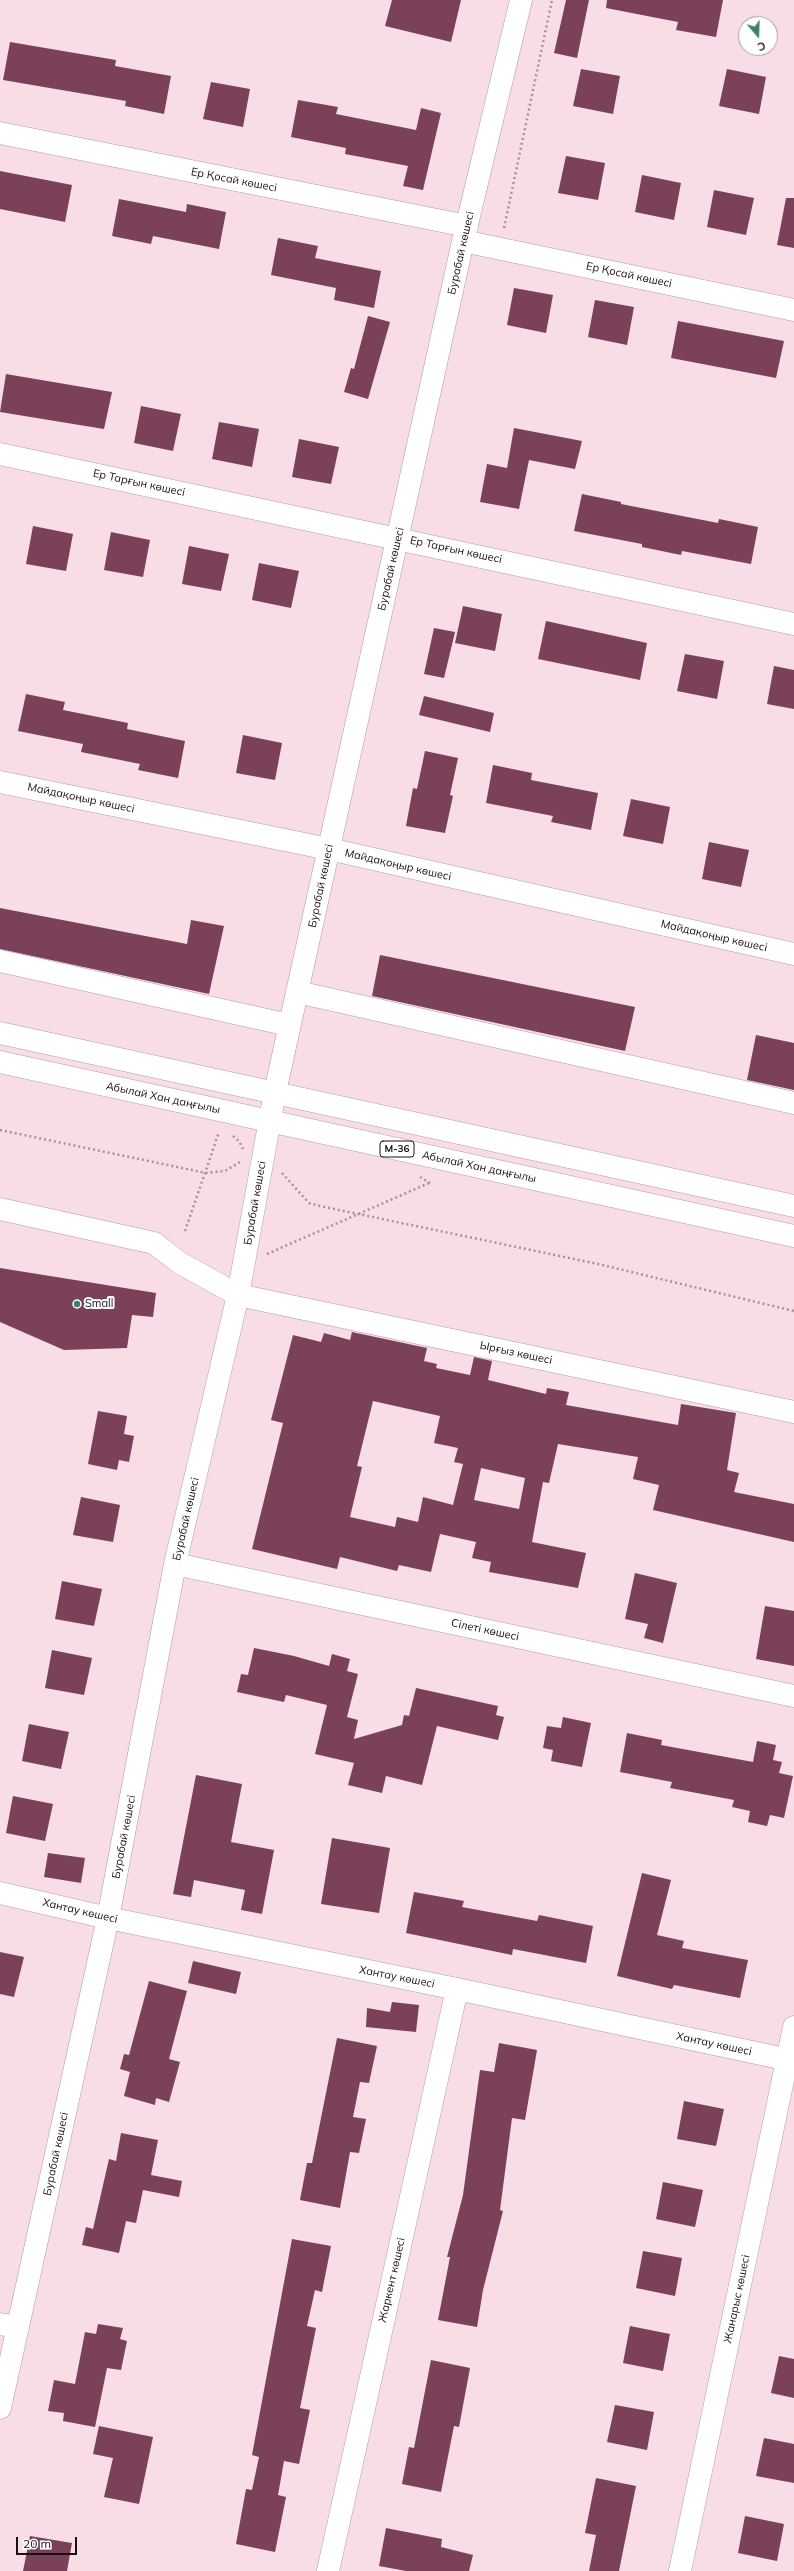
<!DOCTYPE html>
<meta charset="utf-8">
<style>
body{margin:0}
#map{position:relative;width:794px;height:2571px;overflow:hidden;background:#f8dce6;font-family:Mulish,sans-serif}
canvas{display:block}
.north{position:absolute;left:738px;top:16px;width:40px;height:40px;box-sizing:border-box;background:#fff;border:1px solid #a39fa1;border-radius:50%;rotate:161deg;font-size:11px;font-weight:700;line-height:16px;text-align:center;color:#1a1014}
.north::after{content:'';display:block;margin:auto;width:14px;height:18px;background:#3f7f6d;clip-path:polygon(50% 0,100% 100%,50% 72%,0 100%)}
.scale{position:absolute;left:16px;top:2537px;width:61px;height:18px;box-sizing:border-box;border:2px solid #1a1014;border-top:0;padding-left:5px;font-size:12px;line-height:14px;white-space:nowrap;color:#1a1014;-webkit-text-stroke:3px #fff;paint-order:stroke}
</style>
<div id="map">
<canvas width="794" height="2571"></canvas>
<div class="north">С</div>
<div class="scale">20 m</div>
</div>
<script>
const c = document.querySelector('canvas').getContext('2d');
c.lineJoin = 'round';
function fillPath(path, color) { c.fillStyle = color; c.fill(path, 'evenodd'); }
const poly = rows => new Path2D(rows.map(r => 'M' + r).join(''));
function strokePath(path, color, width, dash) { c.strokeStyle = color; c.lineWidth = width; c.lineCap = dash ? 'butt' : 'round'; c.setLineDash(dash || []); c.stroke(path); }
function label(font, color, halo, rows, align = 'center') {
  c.font = font + ' Mulish,sans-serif'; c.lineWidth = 4; c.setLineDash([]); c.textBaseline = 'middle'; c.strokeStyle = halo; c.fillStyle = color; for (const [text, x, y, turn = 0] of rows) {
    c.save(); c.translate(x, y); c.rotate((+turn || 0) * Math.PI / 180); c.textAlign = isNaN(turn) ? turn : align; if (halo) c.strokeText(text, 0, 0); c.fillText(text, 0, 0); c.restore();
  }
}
const building = poly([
 [392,0,461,0,451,42,385,26],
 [566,0,589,0,577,58,554,53],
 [607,0,723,0,716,37,676,30,678,22,606,8],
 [10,42,116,60,115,66,171,76,164,114,125,106,126,101,3,80],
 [581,69,620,76,613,114,573,106],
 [727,69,766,77,759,114,719,106],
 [211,82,250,89,243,127,203,119],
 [298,100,338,107,336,114,416,130,421,108,441,113,423,190,403,186,408,166,345,154,346,148,291,137],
 [566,156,605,163,598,200,558,193],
 [0,171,72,185,65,222,0,209],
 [642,175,681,183,674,220,635,212],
 [714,190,754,198,746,235,707,227],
 [786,198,794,198,794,248,777,245],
 [119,199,186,212,187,204,226,212,219,249,153,236,151,244,112,236],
 [278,238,318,246,315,258,381,271,374,308,334,300,336,288,271,275],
 [514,288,553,295,546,333,507,325],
 [595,300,634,307,627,345,588,337],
 [368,316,390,322,368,399,344,392,351,368,354,369],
 [678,321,784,341,776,378,671,358],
 [6,374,112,392,104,429,0,412],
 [141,406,181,414,173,451,134,443],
 [219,422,259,429,252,467,212,459],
 [514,428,582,441,575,469,529,460,519,509,480,502,487,464,507,468],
 [299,439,339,447,331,484,292,477],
 [582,494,621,502,621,504,718,523,719,519,758,527,751,564,682,551,681,555,642,547,642,544,574,531],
 [33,526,73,534,66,571,26,564],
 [111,532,150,540,143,577,104,570],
 [189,546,229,554,221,591,182,584],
 [259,563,299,571,291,608,252,600],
 [463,606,502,614,495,651,455,643],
 [546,621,647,643,640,680,538,659],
 [434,628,455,632,444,678,424,674],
 [685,654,724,661,717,699,677,691],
 [774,666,794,670,794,709,767,704],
 [26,694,65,702,63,710,128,723,127,729,185,741,178,778,138,770,140,764,81,752,83,744,18,731],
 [424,696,494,713,490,732,419,715],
 [243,735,282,743,275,780,236,773],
 [425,751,458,758,450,795,453,796,445,833,406,826,413,788,417,789],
 [493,765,532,773,531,780,598,793,591,830,551,822,553,816,486,803],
 [631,799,670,807,663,844,623,836],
 [709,842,749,850,741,887,702,879],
 [0,908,187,944,191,920,224,926,209,994,0,949],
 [380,955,635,1007,625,1051,372,996],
 [756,1035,794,1043,794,1090,747,1080],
 [0,1268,156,1293,153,1317,132,1315,127,1348,64,1350,0,1322],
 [352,1332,427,1348,424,1361,437,1364,436,1368,470,1375,474,1357,492,1361,488,1380,546,1394,547,1388,569,1392,566,1405,678,1425,681,1404,736,1413,727,1470,739,1473,734,1492,794,1504,794,1542,653,1510,659,1485,633,1479,638,1457,558,1444,549,1483,543,1482,532,1542,586,1553,578,1588,489,1572,491,1562,472,1558,476,1542,440,1534,431,1572,399,1565,397,1571,340,1557,337,1569,252,1549,283,1423,271,1420,293,1335,321,1342,324,1333,350,1340],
 [373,1401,440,1416,434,1443,458,1448,454,1462,463,1464,453,1505,423,1497,418,1522,397,1517,395,1527,350,1517,362,1467,357,1466],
 [481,1468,525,1478,519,1509,474,1500],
 [98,1411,127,1416,124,1434,134,1436,129,1462,119,1460,117,1470,88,1464],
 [81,1497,120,1505,113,1542,73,1535],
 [635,1573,677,1583,663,1643,644,1638,648,1624,625,1619],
 [62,1581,102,1589,94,1626,55,1619],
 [765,1606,794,1611,794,1666,756,1659],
 [254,1648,294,1656,329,1666,332,1654,350,1659,347,1671,358,1674,347,1717,358,1720,354,1739,402,1725,404,1715,409,1716,416,1688,498,1706,496,1715,504,1717,498,1740,437,1726,422,1785,386,1776,382,1793,348,1785,354,1763,315,1754,327,1705,286,1695,284,1702,237,1692,241,1674,248,1675],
 [52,1650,92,1658,84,1695,45,1688],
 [563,1717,591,1723,582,1767,551,1761,553,1750,543,1748,547,1726,561,1728],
 [29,1724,69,1732,61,1769,22,1761],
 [627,1733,662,1740,661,1745,753,1762,757,1741,776,1745,773,1760,782,1762,779,1773,793,1776,784,1818,770,1815,767,1826,748,1822,750,1811,732,1807,734,1800,670,1788,672,1782,620,1772],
 [196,1775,242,1784,231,1842,274,1850,262,1914,241,1910,245,1890,194,1880,191,1897,173,1894],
 [13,1796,53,1804,45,1841,6,1833],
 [332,1838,390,1848,379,1913,321,1904],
 [48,1853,85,1858,81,1883,44,1877],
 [642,1873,671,1880,657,1935,684,1941,682,1948,748,1960,740,1998,674,1985,672,1989,617,1976],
 [414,1892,464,1901,462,1907,537,1921,539,1915,593,1926,586,1963,513,1949,512,1955,406,1933],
 [0,1952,24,1957,14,1997,0,1994],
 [193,1961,241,1972,236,1994,188,1983],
 [149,1981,187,1991,169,2059,180,2062,169,2102,156,2098,155,2105,124,2096,130,2072,120,2069,124,2054,129,2055],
 [392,2002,419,2005,416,2032,366,2027,367,2008,390,2012],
 [337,2038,377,2046,369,2083,360,2082,353,2117,366,2119,359,2153,350,2152,340,2208,300,2200,307,2163,312,2163],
 [499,2043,537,2050,525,2120,512,2118,500,2210,503,2211,483,2290,477,2327,438,2320,450,2257,447,2257,463,2195,480,2070,494,2072],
 [684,2101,724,2109,716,2146,677,2139],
 [121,2133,158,2140,151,2175,182,2181,179,2197,143,2190,136,2223,126,2221,119,2253,82,2245,86,2227,93,2229,109,2159,116,2161],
 [663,2182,703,2190,695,2227,656,2219],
 [292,2239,331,2246,322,2292,315,2290,307,2326,316,2328,300,2408,310,2410,299,2464,284,2461,278,2495,286,2497,275,2552,236,2544,246,2489,252,2490,259,2457,252,2455],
 [643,2251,682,2258,675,2296,636,2288],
 [98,2324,123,2328,120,2339,127,2341,121,2370,107,2368,95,2427,63,2421,64,2413,48,2411,54,2380,75,2384,85,2332,96,2334],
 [630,2326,670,2334,663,2371,623,2363],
 [779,2356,794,2359,794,2398,771,2393],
 [431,2360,470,2368,459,2427,454,2426,441,2492,402,2484,409,2447,414,2448],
 [615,2405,654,2412,647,2450,607,2442],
 [99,2426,153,2437,139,2504,104,2497,113,2458,93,2454],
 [764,2438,794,2444,794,2483,756,2476],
 [596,2478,636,2486,619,2571,589,2571,596,2535,585,2533],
 [745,2516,784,2524,777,2561,738,2553],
 [386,2528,442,2539,441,2547,473,2555,469,2571,406,2571,379,2566],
 [30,2536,72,2543,67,2571,23,2571]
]);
const path = poly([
 [504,228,552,0],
 [0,1130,206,1173,225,1171,240,1162],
 [233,1136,239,1141,243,1149],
 [282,1173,309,1203,320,1206,598,1264,794,1311],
 [420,1177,430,1183],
 [185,1231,219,1132],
 [267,1254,429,1183]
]);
const minor = poly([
 [0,133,467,226],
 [463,241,794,310],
 [0,454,794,624],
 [0,782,329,849,794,954],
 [0,961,289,1025],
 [297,992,794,1103],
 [0,1209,154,1243,180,1263,238,1295,794,1412],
 [175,1564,794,1696],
 [0,1893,108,1918,457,1989,794,2061],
 [0,2324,18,2327],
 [0,2408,108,1918,175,1564,238,1295,275,1092,463,241,521,0],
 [328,2571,457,1989],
 [680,2571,794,2027]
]);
const major = poly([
 [0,1033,794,1206],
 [0,1062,794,1236]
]);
const markers = [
 [77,1304,4,"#3f7f6d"]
];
const shields = [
 [397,1149,34]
];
const shieldNames = [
 ["M-36",397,1149]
];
const streetNames = [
 ["Ер Қосай көшесі",234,180,11],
 ["Бурабай көшесі",461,253,-77],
 ["Ер Қосай көшесі",629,275,12],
 ["Ер Тарғын көшесі",139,483,12],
 ["Ер Тарғын көшесі",456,550,12],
 ["Бурабай көшесі",391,569,-77],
 ["Майдақоңыр көшесі",81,798,12],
 ["Майдақоңыр көшесі",398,865,13],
 ["Бурабай көшесі",321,886,-78],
 ["Майдақоңыр көшесі",714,936,13],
 ["Абылай Хан даңғылы",163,1098,12],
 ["Абылай Хан даңғылы",479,1167,12],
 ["Бурабай көшесі",255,1203,-80],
 ["Ырғыз көшесі",516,1353,12],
 ["Бурабай көшесі",186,1519,-77],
 ["Сілеті көшесі",485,1630,12],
 ["Бурабай көшесі",124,1837,-79],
 ["Хантау көшесі",80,1911,13],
 ["Хантау көшесі",397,1977,11],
 ["Хантау көшесі",714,2044,12],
 ["Бурабай көшесі",56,2154,-78],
 ["Жаркент көшесі",392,2280,-77],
 ["Жанарыс көшесі",737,2299,-78]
];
const poiNames = [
 ["Small",85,1304]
];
fillPath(building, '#7b415a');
strokePath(minor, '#b69ba5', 23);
strokePath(major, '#b69ba5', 23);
strokePath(path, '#a8929a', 2.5, [2, 3]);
strokePath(minor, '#fff', 22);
strokePath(major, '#fff', 22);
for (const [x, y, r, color] of markers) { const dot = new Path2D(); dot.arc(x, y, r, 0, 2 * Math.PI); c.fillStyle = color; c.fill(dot); strokePath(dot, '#fff', 1.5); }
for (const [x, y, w] of shields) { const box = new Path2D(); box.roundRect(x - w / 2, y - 8, w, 16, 3); c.fillStyle = '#fff'; c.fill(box); strokePath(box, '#1a1014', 1); }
label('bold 10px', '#1a1014', null, shieldNames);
label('11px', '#1a1014', '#fff', streetNames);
label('11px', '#1a1014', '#fff', poiNames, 'left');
</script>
